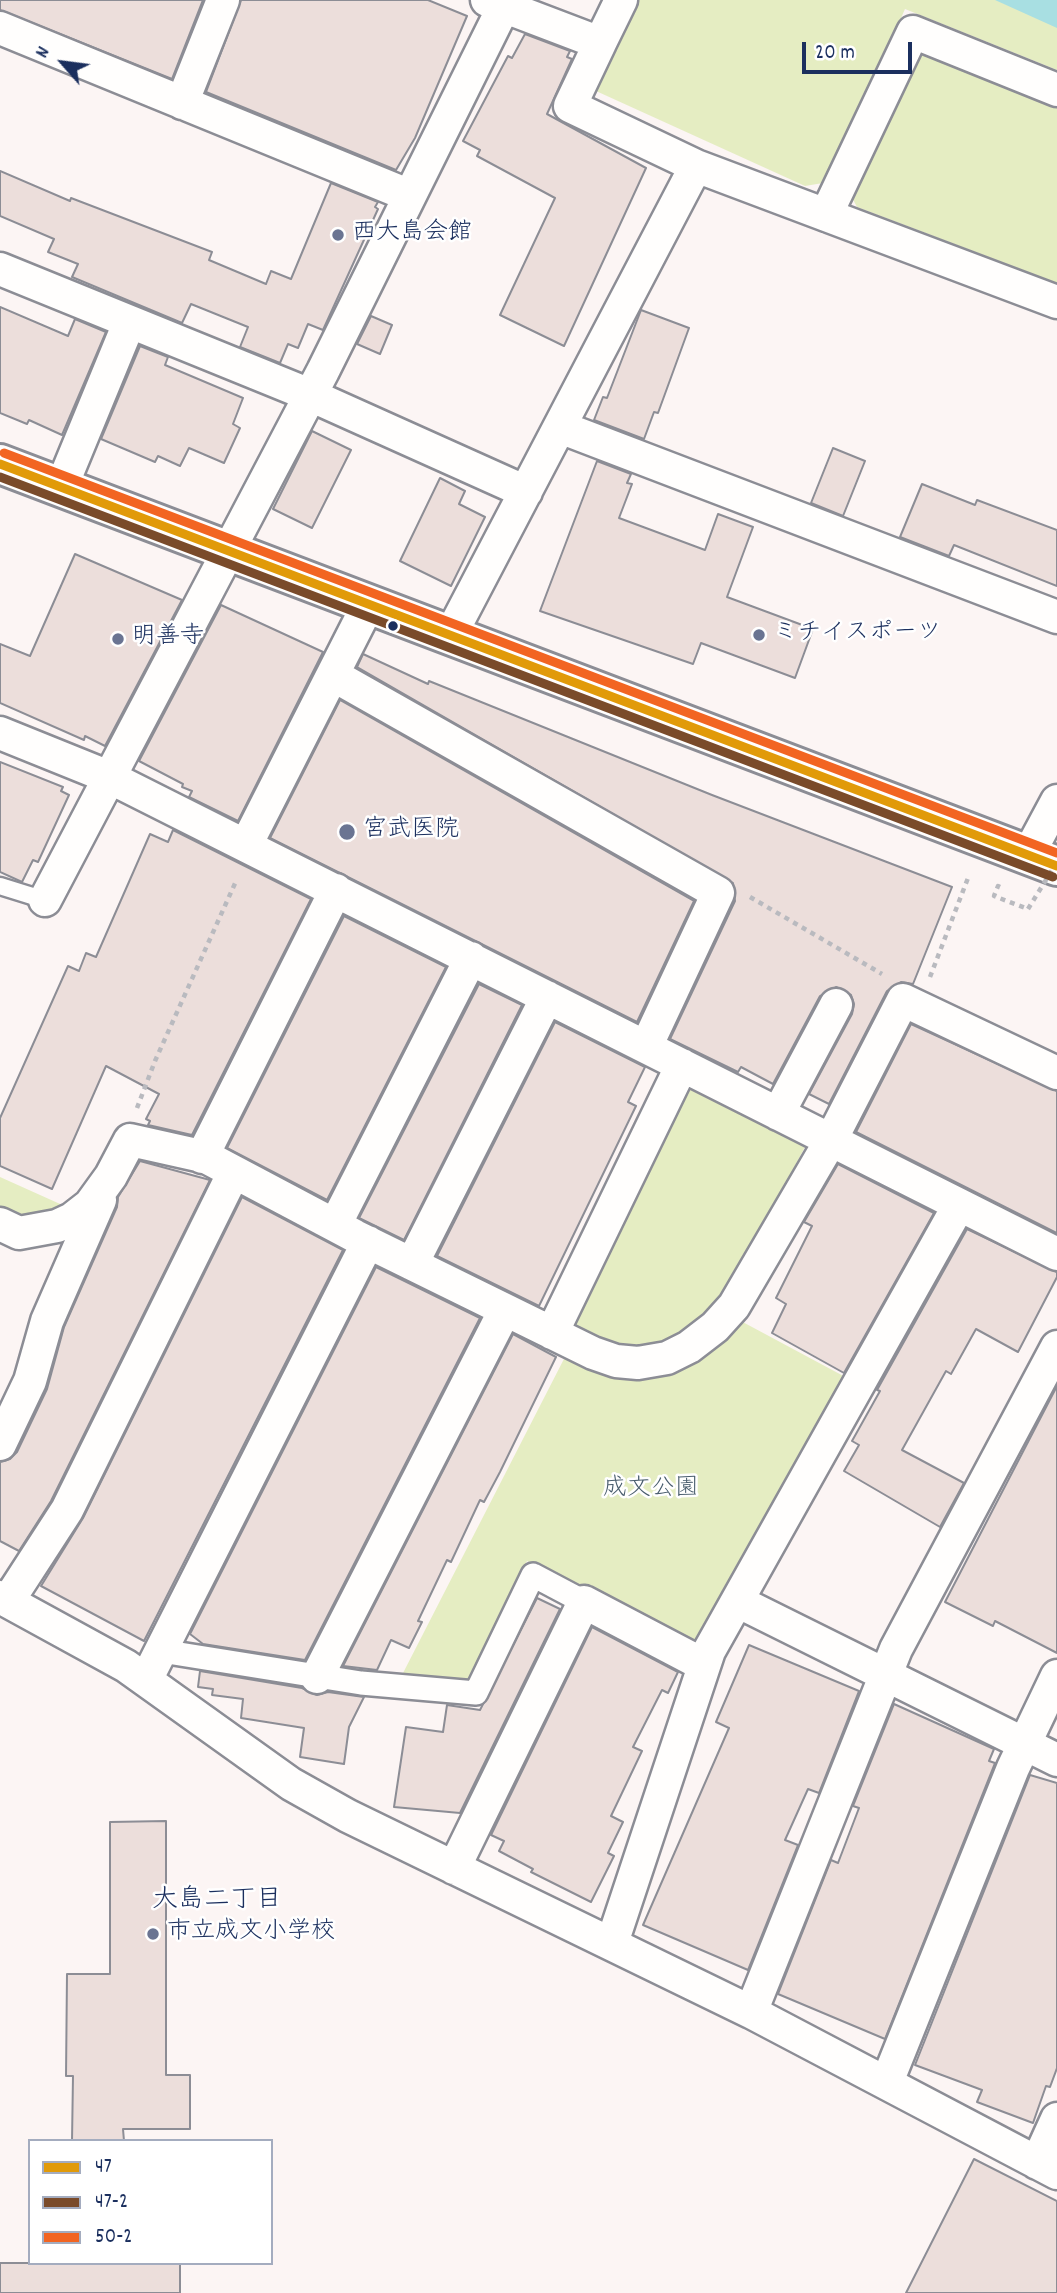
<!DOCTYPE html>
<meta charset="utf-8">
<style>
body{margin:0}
#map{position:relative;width:1057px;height:2293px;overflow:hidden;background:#fcf5f4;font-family:Dekko,sans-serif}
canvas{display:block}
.legend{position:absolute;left:28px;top:2139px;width:245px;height:126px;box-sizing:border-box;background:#fff;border:2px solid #a4acbf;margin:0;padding:9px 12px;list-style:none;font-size:21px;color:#1b2f5e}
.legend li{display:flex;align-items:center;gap:14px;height:35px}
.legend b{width:35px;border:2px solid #a4acbf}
.north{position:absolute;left:28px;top:28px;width:70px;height:70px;-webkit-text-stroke:5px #fff;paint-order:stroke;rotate:298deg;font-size:19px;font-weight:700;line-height:28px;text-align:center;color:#1b2f5e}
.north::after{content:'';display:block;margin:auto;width:24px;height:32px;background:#1b2f5e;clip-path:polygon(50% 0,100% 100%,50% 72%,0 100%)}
.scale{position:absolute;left:802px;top:42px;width:110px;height:32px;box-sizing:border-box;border:4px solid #1b2f5e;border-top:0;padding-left:9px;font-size:21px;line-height:24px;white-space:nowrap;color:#1b2f5e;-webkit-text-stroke:5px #fff;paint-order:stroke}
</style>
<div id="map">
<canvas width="1057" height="2293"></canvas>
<ul class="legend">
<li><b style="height:9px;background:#e19a09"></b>47</li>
<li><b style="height:9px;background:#7a4b2a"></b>47-2</li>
<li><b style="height:9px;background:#f26522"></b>50-2</li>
</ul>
<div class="north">N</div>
<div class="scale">20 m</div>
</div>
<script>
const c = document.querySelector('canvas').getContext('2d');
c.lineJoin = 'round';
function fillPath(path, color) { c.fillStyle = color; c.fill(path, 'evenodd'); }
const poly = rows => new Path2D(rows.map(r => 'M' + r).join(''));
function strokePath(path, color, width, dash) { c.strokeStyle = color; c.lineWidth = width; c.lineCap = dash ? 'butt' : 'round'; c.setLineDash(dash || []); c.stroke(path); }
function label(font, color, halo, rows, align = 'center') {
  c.font = font + ' Dekko,"Klee One",sans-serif'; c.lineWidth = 5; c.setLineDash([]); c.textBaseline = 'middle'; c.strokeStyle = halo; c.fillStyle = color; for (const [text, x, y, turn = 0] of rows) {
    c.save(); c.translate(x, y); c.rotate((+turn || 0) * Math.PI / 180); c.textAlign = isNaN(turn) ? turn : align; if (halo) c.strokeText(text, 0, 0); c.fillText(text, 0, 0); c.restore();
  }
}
const green = poly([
 [636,0,1057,0,1057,70,905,9,829,182,805,186,596,91,597,79],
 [918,51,1057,103,1057,283,857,207,850,194],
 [689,1087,805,1147,734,1279,714,1308,680,1335,632,1350,616,1347,573,1326,573,1312,683,1091],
 [0,1177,69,1208,27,1219,0,1207],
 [739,1320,849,1379,698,1645,527,1561,469,1681,402,1675,566,1355,604,1371]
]);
const water = poly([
 [995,0,1057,0,1057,28]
]);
const building = poly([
 [0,0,203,0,172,79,0,10,0,0],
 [241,0,428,0,467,16,415,138,396,170,206,92,241,0],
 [525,34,570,51,567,57,572,59,547,114,646,168,564,346,500,315,555,198,477,156,480,150,463,141,508,56,512,58,525,34],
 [0,171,70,201,71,198,212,252,209,260,266,284,271,271,291,279,331,183,378,202,375,207,378,209,323,330,308,324,298,348,288,344,280,363,240,347,248,327,191,304,182,323,72,277,78,264,48,252,54,239,0,216,0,171],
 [0,307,68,336,75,319,106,332,62,435,29,420,27,424,0,413,0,307],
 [641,310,689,328,658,413,654,412,644,439,594,420,603,397,607,398,641,310],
 [371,316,392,325,380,354,357,344,371,316],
 [140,346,168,357,165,365,243,398,233,424,240,428,224,463,189,448,180,466,158,456,155,462,101,439,140,346],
 [312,431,351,450,312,528,273,509,312,431],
 [833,448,865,461,843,516,811,503,833,448],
 [597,461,631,474,627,483,632,484,619,518,705,550,718,514,753,527,727,597,813,629,795,678,701,643,693,664,540,611,597,461],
 [440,478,465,491,459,504,485,517,451,586,400,561,440,478],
 [922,484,975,505,977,500,1057,530,1057,586,954,545,949,556,900,537,922,484],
 [75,554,182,600,105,746,85,736,84,740,0,703,0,644,30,656,75,554],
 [221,605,323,652,238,821,189,797,192,791,182,787,183,784,139,761,221,605],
 [363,654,428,684,429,681,712,795,952,887,913,984,901,982,887,991,829,1104,809,1094,852,1014,854,1004,851,995,836,987,820,996,773,1084,741,1067,738,1072,670,1039,735,901,733,883,357,667,363,654],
 [340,700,694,901,637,1022,270,838,340,700],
 [0,762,63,787,61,791,69,795,38,862,33,860,22,882,0,872,0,762],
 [173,830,311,899,192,1135,148,1125,150,1121,146,1119,159,1094,106,1066,52,1189,0,1166,0,1118,68,966,79,971,86,953,96,957,150,834,168,842,173,830],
 [344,916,446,967,327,1200,227,1148,344,916],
 [479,984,522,1005,404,1240,359,1218,479,984],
 [555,1022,645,1067,628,1102,636,1106,539,1306,437,1256,555,1022],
 [911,1024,1057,1091,1057,1233,856,1132,911,1024],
 [140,1161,210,1180,51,1501,19,1551,0,1541,0,1462,10,1459,17,1452,47,1389,64,1327,117,1207,118,1197,140,1161],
 [838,1164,934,1213,844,1373,772,1333,786,1304,776,1298,812,1226,804,1222,838,1164],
 [242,1197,343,1250,144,1641,41,1586,83,1518,242,1197],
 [967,1229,1057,1272,1057,1277,1018,1352,976,1329,951,1374,946,1371,902,1450,964,1483,940,1527,844,1471,859,1445,852,1441,880,1391,877,1390,967,1229],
 [376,1267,480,1318,305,1660,203,1644,190,1634,376,1267],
 [513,1334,556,1357,500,1472,484,1502,480,1500,451,1562,447,1560,418,1621,422,1622,409,1648,391,1640,377,1670,343,1666,513,1334],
 [1057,1386,1057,1653,995,1621,993,1626,945,1602,1057,1386],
 [537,1598,560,1609,460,1813,394,1807,406,1727,443,1732,447,1705,480,1710,537,1598],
 [592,1627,678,1672,668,1693,662,1690,633,1747,642,1751,611,1816,623,1822,608,1853,614,1856,591,1902,531,1872,533,1869,499,1851,504,1841,491,1835,592,1627],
 [749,1645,859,1691,819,1793,808,1789,785,1840,798,1845,748,1970,643,1925,729,1728,716,1722,749,1645],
 [200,1671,302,1688,317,1695,328,1692,364,1697,349,1727,344,1764,300,1757,304,1728,241,1718,243,1699,212,1695,213,1689,198,1687,200,1671],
 [894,1704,994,1749,989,1761,995,1763,885,2039,778,1994,831,1860,838,1863,859,1808,853,1806,894,1704],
 [1030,1775,1057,1783,1057,2068,1050,2087,1046,2086,1033,2123,977,2102,982,2090,915,2065,1030,1775],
 [166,1821,166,2075,190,2075,190,2129,123,2129,124,2141,72,2141,73,2076,66,2076,67,1974,110,1974,110,1822,166,1821],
 [974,2159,1057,2201,1057,2293,906,2293,974,2159],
 [0,2263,180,2263,180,2293,0,2293,0,2263]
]);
const path = poly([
 [1000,887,998,886,994,896,1028,909],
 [750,897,882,974],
 [930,977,968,878],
 [137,1108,155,1061,237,879]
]);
const service = poly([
 [0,886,45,900]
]);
const pedestrian = poly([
 [161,1651,361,1683,476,1693,533,1575,584,1602]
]);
const minor = poly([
 [487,0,600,43,570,106,696,166,1057,302],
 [0,28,408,195],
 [600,43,621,0],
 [182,103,223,0],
 [826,215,913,32,1057,90],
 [0,269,310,395,526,492],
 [560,427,1057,617],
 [61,488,129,323],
 [450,636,696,166],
 [333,675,718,893,646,1047],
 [0,733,109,777,1057,1254],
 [246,845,368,605],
 [1028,855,1057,801],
 [45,900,323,371,507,0],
 [778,1114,836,1005],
 [202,1157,336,890],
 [0,1224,19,1233,57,1226,72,1219,90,1205,111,1176,130,1140,206,1157,355,1236,593,1353,616,1361,638,1363,667,1358,689,1347,715,1327,734,1306,831,1140,903,1000,1057,1073],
 [335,1225,471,958],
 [412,1264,547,997],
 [552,1333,682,1065],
 [0,1444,30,1381,47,1321,100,1200],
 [0,1597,126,1666,291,1784,348,1816,751,2012,1057,2173],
 [8,1601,67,1510,234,1172],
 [737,1601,1057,1760],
 [317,1677,505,1310],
 [146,1680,368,1242],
 [454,1868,584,1602,704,1665],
 [612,1943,709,1651,959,1205],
 [751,2012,896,1649,1057,1347],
 [887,2082,1013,1768,1057,1676],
 [1037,2163,1057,2119]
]);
const secondary = poly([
 [0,464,1057,866]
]);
const pathBridge = poly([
 [1028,909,1057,862]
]);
const bus1 = poly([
 [0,464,1057,866]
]);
const bus2 = poly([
 [0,477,1053,877]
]);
const bus3 = poly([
 [4,453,1057,853]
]);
const markers = [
 [338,235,7,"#6a7492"],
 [393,626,6,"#1b2f5e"],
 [759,635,7,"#6a7492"],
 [118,639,7,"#6a7492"],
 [347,832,9,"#6a7492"],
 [153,1934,7,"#6a7492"]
];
const poiNames = [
 ["西大島会館",352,235],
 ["ミチイスポーツ",773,635],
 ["明善寺",132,639],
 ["宮武医院",363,832],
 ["市立成文小学校",167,1934]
];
const parkNames = [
 ["成文公園",651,1491]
];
const neighbourhoodNames = [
 ["大島二丁目",217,1902]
];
fillPath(green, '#e5edc2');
fillPath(water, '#a8dfe2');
fillPath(building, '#ecdedb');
strokePath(building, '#8c8d95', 2);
strokePath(service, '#8c8d95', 21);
strokePath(pedestrian, '#8c8d95', 28);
strokePath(minor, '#8c8d95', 37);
strokePath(secondary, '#8c8d95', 44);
strokePath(path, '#b9babf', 4.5, [5, 5]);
strokePath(service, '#fffefd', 16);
strokePath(pedestrian, '#fffefd', 23);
strokePath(minor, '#fffefd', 32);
strokePath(secondary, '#fffefd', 38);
strokePath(pathBridge, '#b9babf', 4.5, [5, 5]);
strokePath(bus1, '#e19a09', 9);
strokePath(bus2, '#7a4b2a', 9);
strokePath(bus3, '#f26522', 9);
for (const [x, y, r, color] of markers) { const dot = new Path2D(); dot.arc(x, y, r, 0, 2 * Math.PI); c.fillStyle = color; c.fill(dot); strokePath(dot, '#fff', 2.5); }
label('24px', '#1b2f5e', '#fff', poiNames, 'left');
label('24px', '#495d6d', '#fff', parkNames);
label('26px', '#1b2f5e', '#fff', neighbourhoodNames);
</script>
